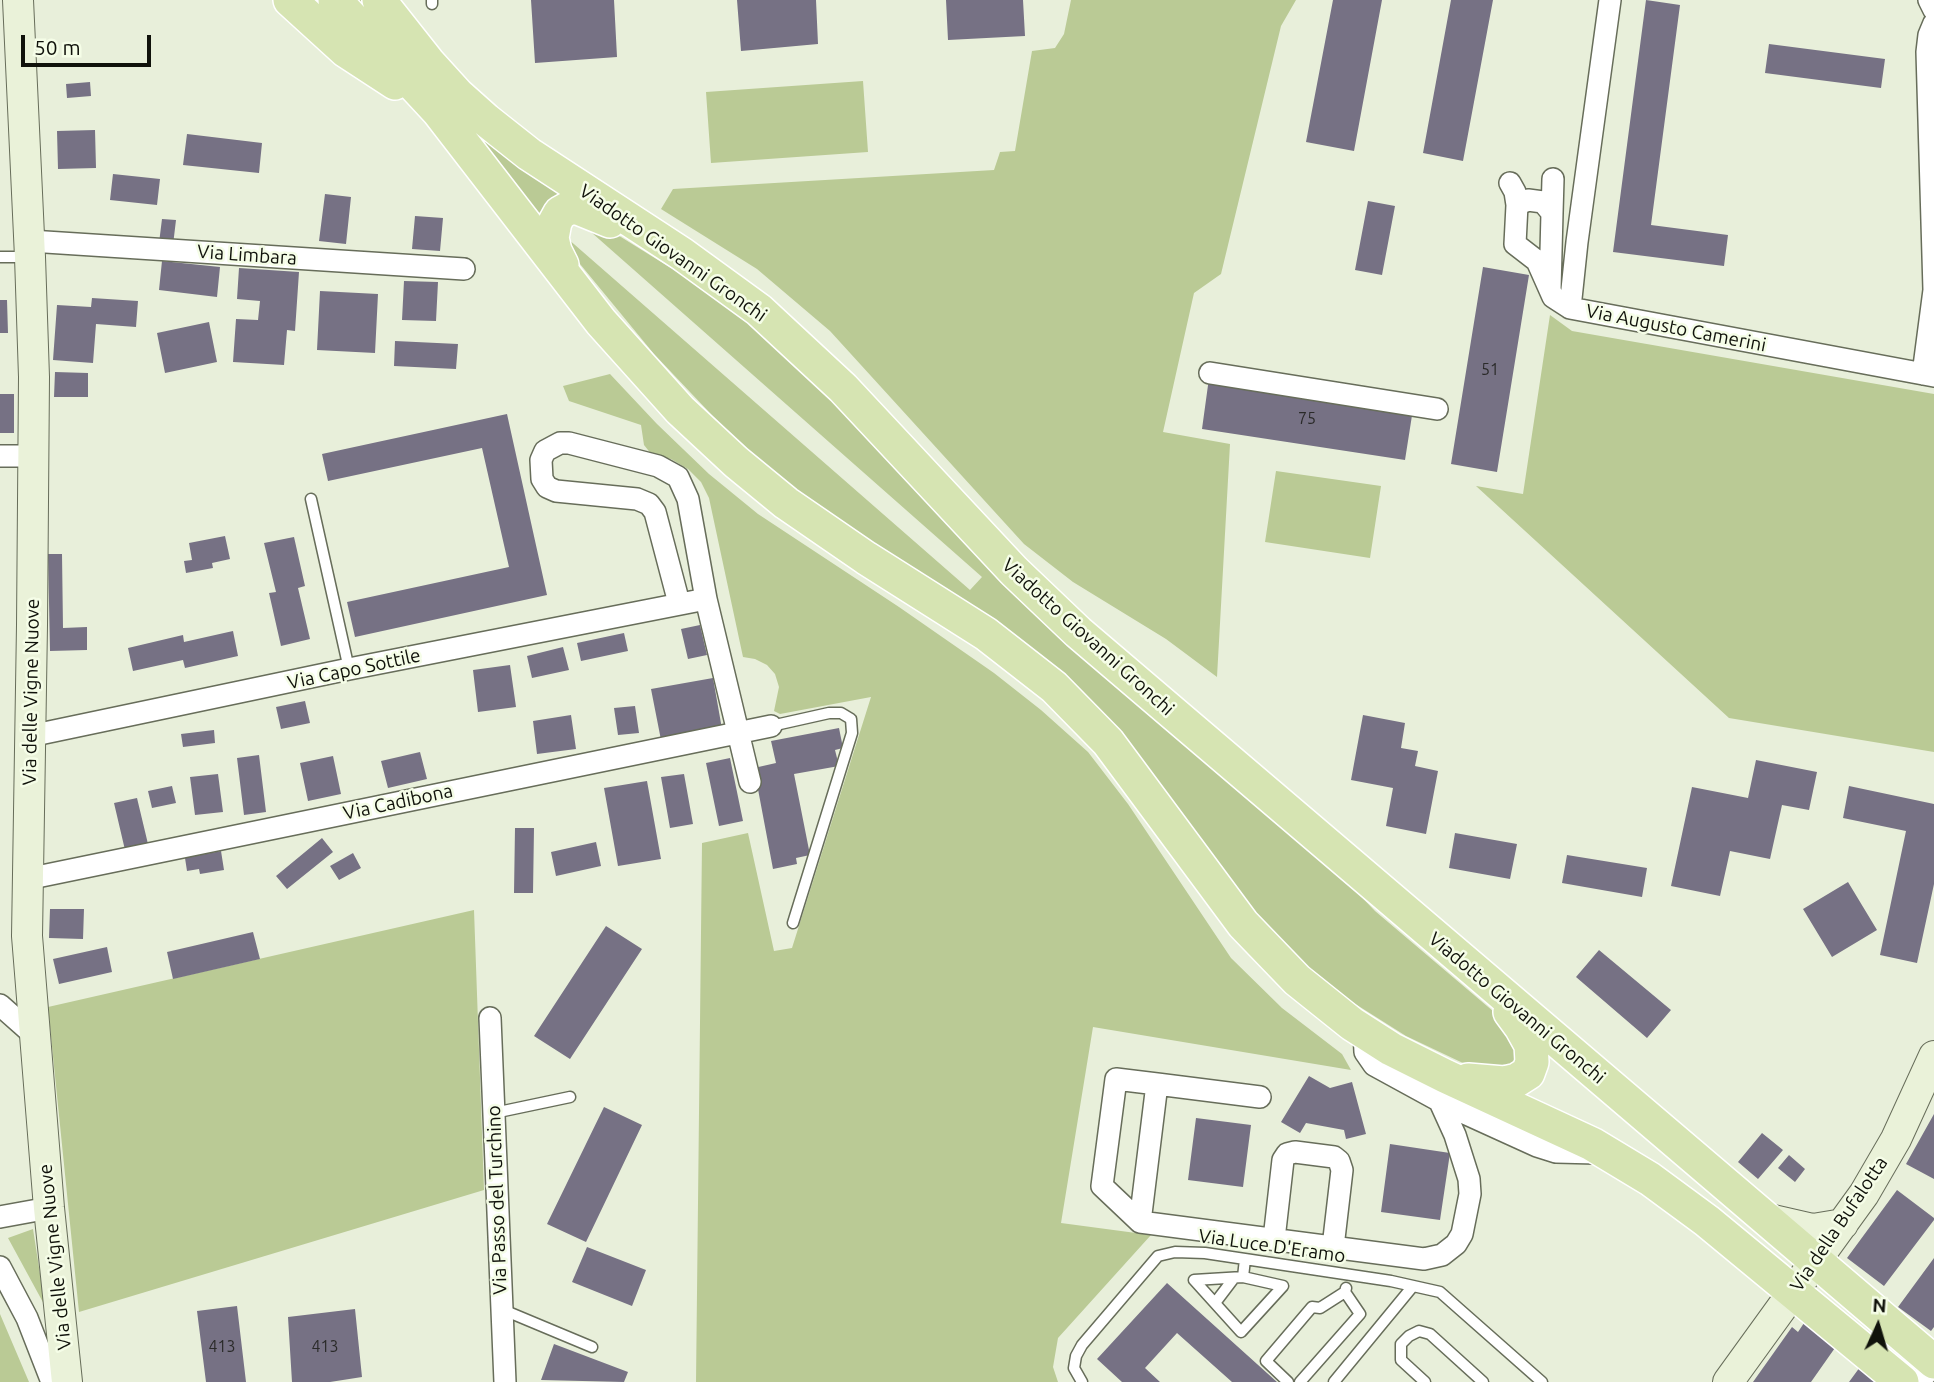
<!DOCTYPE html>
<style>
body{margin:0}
#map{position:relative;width:1934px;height:1382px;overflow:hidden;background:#e8efda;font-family:Ubuntu,sans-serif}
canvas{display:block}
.north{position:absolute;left:1843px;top:1291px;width:70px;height:70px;-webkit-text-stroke:5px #f5fde7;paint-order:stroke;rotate:4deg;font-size:19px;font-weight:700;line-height:28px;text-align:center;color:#10120b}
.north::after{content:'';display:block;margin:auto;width:24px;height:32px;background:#10120b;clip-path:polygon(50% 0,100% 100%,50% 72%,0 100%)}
.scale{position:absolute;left:21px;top:35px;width:130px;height:32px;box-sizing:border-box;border:4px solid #10120b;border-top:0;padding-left:9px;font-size:21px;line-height:24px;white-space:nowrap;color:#10120b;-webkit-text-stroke:5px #f5fde7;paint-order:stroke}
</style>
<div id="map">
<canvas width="1934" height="1382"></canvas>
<div class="north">N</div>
<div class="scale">50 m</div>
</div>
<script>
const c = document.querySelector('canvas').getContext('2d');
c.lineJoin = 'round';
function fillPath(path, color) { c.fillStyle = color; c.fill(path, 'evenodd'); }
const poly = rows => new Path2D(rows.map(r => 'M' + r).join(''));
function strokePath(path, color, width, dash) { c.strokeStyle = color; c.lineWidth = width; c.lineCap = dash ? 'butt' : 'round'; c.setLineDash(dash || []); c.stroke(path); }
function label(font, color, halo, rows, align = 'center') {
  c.font = font + ' Ubuntu,sans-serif'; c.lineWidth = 5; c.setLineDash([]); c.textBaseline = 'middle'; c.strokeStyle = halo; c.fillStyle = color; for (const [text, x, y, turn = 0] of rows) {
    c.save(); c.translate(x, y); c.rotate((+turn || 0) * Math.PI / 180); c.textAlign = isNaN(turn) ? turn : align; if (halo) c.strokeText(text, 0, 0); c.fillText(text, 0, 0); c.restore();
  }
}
const green = poly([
 [347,0,367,0,566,190,559,194,537,224],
 [1071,0,1296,0,1281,26,1221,274,1194,293,1163,432,1230,444,1217,677,1166,639,1073,582,1024,544,830,331,757,269,661,209,673,189,994,170,1000,152,1015,151,1032,51,1055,48,1064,34],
 [863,81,868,152,711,163,706,92],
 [592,219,703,288,761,331,1328,862,1375,911,1520,1034,1525,1063,1484,1073,1406,1036,1341,995,1262,928,1147,775,834,526,726,430,654,354,580,264,566,244,567,238,970,590,982,577,583,225],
 [1550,315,1572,331,1934,394,1934,752,1729,718,1476,486,1523,494],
 [610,374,657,424,709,474,758,514,899,607,994,673,1041,710,1088,752,1128,804,1231,958,1282,1008,1342,1054,1351,1070,1093,1027,1061,1223,1151,1235,1058,1338,1053,1367,1058,1382,696,1382,702,843,748,833,774,951,792,948,871,697,780,714,774,711,779,687,775,674,767,665,755,659,743,657,709,498,701,482,688,469,671,459,652,455,644,445,641,425,569,401,563,386],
 [1276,471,1381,486,1370,558,1265,542],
 [474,910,484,1190,79,1312,48,1007],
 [33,1229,45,1306,8,1238],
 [0,1314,29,1382,0,1382]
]);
const building = poly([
 [531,0,614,0,617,57,535,63],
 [737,0,816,0,818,44,741,51],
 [946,0,1023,0,1025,36,948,40],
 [1333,0,1382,0,1354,151,1306,142],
 [1451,0,1493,0,1463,161,1423,153],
 [1646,0,1680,5,1651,225,1728,235,1724,266,1613,252],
 [1769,44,1885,59,1881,88,1765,73],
 [90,82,91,96,67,98,66,84],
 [95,130,96,168,58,169,57,131],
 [187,134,262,143,259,173,183,165],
 [113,174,160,179,157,205,110,200],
 [325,194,351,197,346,244,319,241],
 [1368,201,1395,206,1382,275,1355,270],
 [415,216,443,218,440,251,412,249],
 [162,219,176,220,173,245,159,243],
 [162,261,220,267,217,297,159,290],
 [1483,267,1529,275,1497,472,1451,464],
 [239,268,299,272,295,331,287,330,284,365,233,362,236,319,258,320,260,301,237,299],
 [404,281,438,282,436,321,402,320],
 [320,291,378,294,375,353,317,350],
 [92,298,138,301,136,327,96,324,93,363,53,360,57,305,91,307],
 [0,300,7,300,8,333,0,333],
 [209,322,217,362,165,373,157,333],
 [395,341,458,344,456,369,394,366],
 [55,372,88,373,88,397,54,397],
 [1209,378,1413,409,1405,460,1202,429],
 [0,394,14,394,14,433,0,433],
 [507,414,547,595,355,637,347,602,509,567,482,448,328,481,322,454],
 [225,536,230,559,212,563,213,568,186,573,184,561,192,560,189,543],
 [294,537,305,586,298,588,310,639,281,646,269,593,276,592,264,543],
 [48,554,62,554,63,628,87,627,87,650,50,651],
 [700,625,707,655,688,659,681,629],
 [233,631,238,656,185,668,183,660,133,671,128,648,183,635,184,642],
 [624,633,628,651,581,661,577,643],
 [563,647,569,670,532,678,527,656],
 [510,665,516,707,478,712,473,670],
 [713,678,722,729,661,740,651,689],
 [305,701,310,723,281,729,276,707],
 [635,706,639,733,618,735,614,708],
 [571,715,576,749,537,754,533,721],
 [1363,715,1405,723,1401,748,1418,751,1415,766,1438,771,1426,834,1386,826,1393,788,1351,780],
 [839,728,843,748,835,750,839,766,794,774,810,855,796,858,797,864,773,869,754,768,776,763,771,741],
 [214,730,215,743,183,747,181,734],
 [420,752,427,779,388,788,381,761],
 [259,755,266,812,244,815,237,758],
 [333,756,341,794,308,801,300,763],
 [730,758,743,821,719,826,706,763],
 [1756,760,1817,772,1809,810,1782,805,1770,859,1730,851,1720,896,1671,886,1692,787,1748,798],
 [218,774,223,812,195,815,190,777],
 [684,774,693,824,670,828,661,777],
 [647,781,661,859,618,866,604,788],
 [172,786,176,803,152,808,148,791],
 [1849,786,1934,804,1934,884,1917,963,1880,955,1906,831,1843,818],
 [137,798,148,844,125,850,114,803],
 [515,828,534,828,533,893,514,893],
 [1455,833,1517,844,1510,879,1449,868],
 [322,838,333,852,287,889,276,876],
 [596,842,601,866,556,876,551,852],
 [221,851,224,870,200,874,199,869,187,871,185,858],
 [353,853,361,868,339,880,330,866],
 [1567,855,1647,868,1642,897,1562,883],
 [1848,882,1877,930,1832,957,1803,909],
 [50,909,84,909,83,939,49,938],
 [606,926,642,949,570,1059,534,1036],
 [253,932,260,959,173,979,167,952],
 [107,947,112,972,59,984,53,959],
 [1599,950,1671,1010,1647,1038,1576,977],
 [1309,1076,1330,1088,1352,1082,1366,1134,1346,1139,1344,1130,1306,1123,1300,1133,1281,1122],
 [604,1107,642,1125,586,1242,547,1224],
 [1934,1114,1934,1179,1906,1164],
 [1196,1118,1251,1125,1243,1187,1188,1180],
 [1762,1133,1783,1150,1758,1179,1738,1162],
 [1390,1144,1450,1153,1440,1220,1381,1212],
 [1789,1155,1805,1169,1795,1182,1778,1168],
 [1897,1190,1934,1218,1934,1220,1884,1286,1847,1258],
 [587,1247,646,1270,632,1306,572,1282],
 [1934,1258,1934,1327,1931,1331,1898,1307],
 [1167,1283,1277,1382,1232,1382,1177,1333,1145,1368,1160,1382,1122,1382,1097,1359],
 [237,1306,246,1382,206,1382,197,1311],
 [355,1309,362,1377,330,1382,292,1382,288,1317],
 [1804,1323,1837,1345,1811,1382,1753,1382,1792,1327,1798,1332],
 [554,1344,628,1372,624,1382,541,1380],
 [1860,1367,1880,1382,1849,1382]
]);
const lane = poly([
 [432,0,432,4],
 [0,257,28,257],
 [311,499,349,669],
 [771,726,829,713,841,713,851,719,852,733,793,923],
 [494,1113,570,1097],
 [1243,1277,1194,1280,1241,1332,1283,1286,1243,1277,1245,1259],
 [1215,1303,1234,1278],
 [501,1309,592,1347],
 [1082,1382,1074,1368,1076,1356,1082,1345,1158,1256,1175,1252,1205,1253,1391,1281,1440,1292,1542,1382],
 [1288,1382,1266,1361,1312,1307,1320,1308,1345,1292],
 [1300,1382,1360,1314,1345,1292,1346,1288],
 [1334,1382,1413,1286],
 [1425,1382,1401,1360,1401,1344,1409,1336,1419,1331,1430,1334,1483,1382]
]);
const street = poly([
 [1610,0,1577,242,1570,308,1934,376],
 [1929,0,1934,10],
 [1510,183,1515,192,1517,205],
 [1552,213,1553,179],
 [30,241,464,269],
 [1550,290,1552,213,1543,202,1528,200,1517,205,1515,244,1537,261,1553,297,1570,308],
 [1210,373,1437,409],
 [1923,374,1934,290,1927,52,1929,35,1934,23],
 [0,456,34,456],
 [706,599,750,782],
 [30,736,349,669,706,599,688,499,678,477,658,466,569,443,560,443,545,451,541,460,542,479,547,487,556,491,637,499,649,504,655,512,679,603],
 [27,879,771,726],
 [0,1005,35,1036],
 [490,1018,505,1382],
 [1364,1032,1365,1052,1374,1065,1449,1106,1537,1146,1556,1152,1596,1153],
 [1157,1084,1260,1097],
 [0,1217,49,1208],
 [1140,1222,1157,1084,1116,1079,1102,1186,1140,1222,1424,1259,1442,1255,1456,1244,1462,1234,1470,1194,1469,1179,1455,1135,1440,1102],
 [1274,1239,1283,1160,1287,1154,1295,1152,1334,1157,1339,1161,1342,1170,1333,1247],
 [0,1267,27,1318,52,1382],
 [1919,1382,1934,1364]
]);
const secondary = poly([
 [18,0,30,257,34,377,32,625,27,936,49,1208,67,1382],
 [1765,1218,1813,1229,1843,1224],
 [1728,1382,1864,1194,1896,1139,1934,1056]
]);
const primary = poly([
 [290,0,346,51,395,83],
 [335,0,438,111,601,322,680,410,736,462,786,503,866,558,986,634,1054,687,1108,742,1243,924,1297,980,1352,1024,1391,1049,1445,1076,1592,1144,1650,1179,1707,1221,1902,1382],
 [379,0,428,62,458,95,486,120,529,154,682,254,759,310,843,388,1014,571,1078,632,1934,1362],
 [562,265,555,251,552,238,555,222,560,213,569,208,578,208,610,221],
 [1468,1080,1504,1083,1517,1080,1528,1073,1532,1062,1531,1045,1521,1027,1510,1012]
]);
const numberNames = [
 ["51",1490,370],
 ["75",1307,419],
 ["413",222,1347],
 ["413",325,1347]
];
const streetNames = [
 ["Viadotto Giovanni Gronchi",673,253,35],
 ["Via Limbara",247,255,4],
 ["Via Augusto Camerini",1676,328,11],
 ["Viadotto Giovanni Gronchi",1088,637,42],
 ["Via Capo Sottile",354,669,-12],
 ["Via delle Vigne Nuove",31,692,-89],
 ["Via Cadibona",398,802,-12],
 ["Viadotto Giovanni Gronchi",1517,1008,40],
 ["Via Passo del Turchino",497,1200,-92],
 ["Via della Bufalotta",1839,1224,-56],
 ["Via Luce D'Eramo",1272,1246,8],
 ["Via delle Vigne Nuove",55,1257,-96]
];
fillPath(green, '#baca95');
fillPath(building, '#767184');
strokePath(lane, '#676d5a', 13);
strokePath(street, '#676d5a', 24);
strokePath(secondary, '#676d5a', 32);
strokePath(primary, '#fff', 36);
strokePath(lane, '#fff', 10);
strokePath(street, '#fff', 21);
strokePath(secondary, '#eaf2d9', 30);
strokePath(primary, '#d6e4b2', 33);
label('16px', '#2a2a29', null, numberNames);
label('19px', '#10120b', '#f5fde7', streetNames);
</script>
